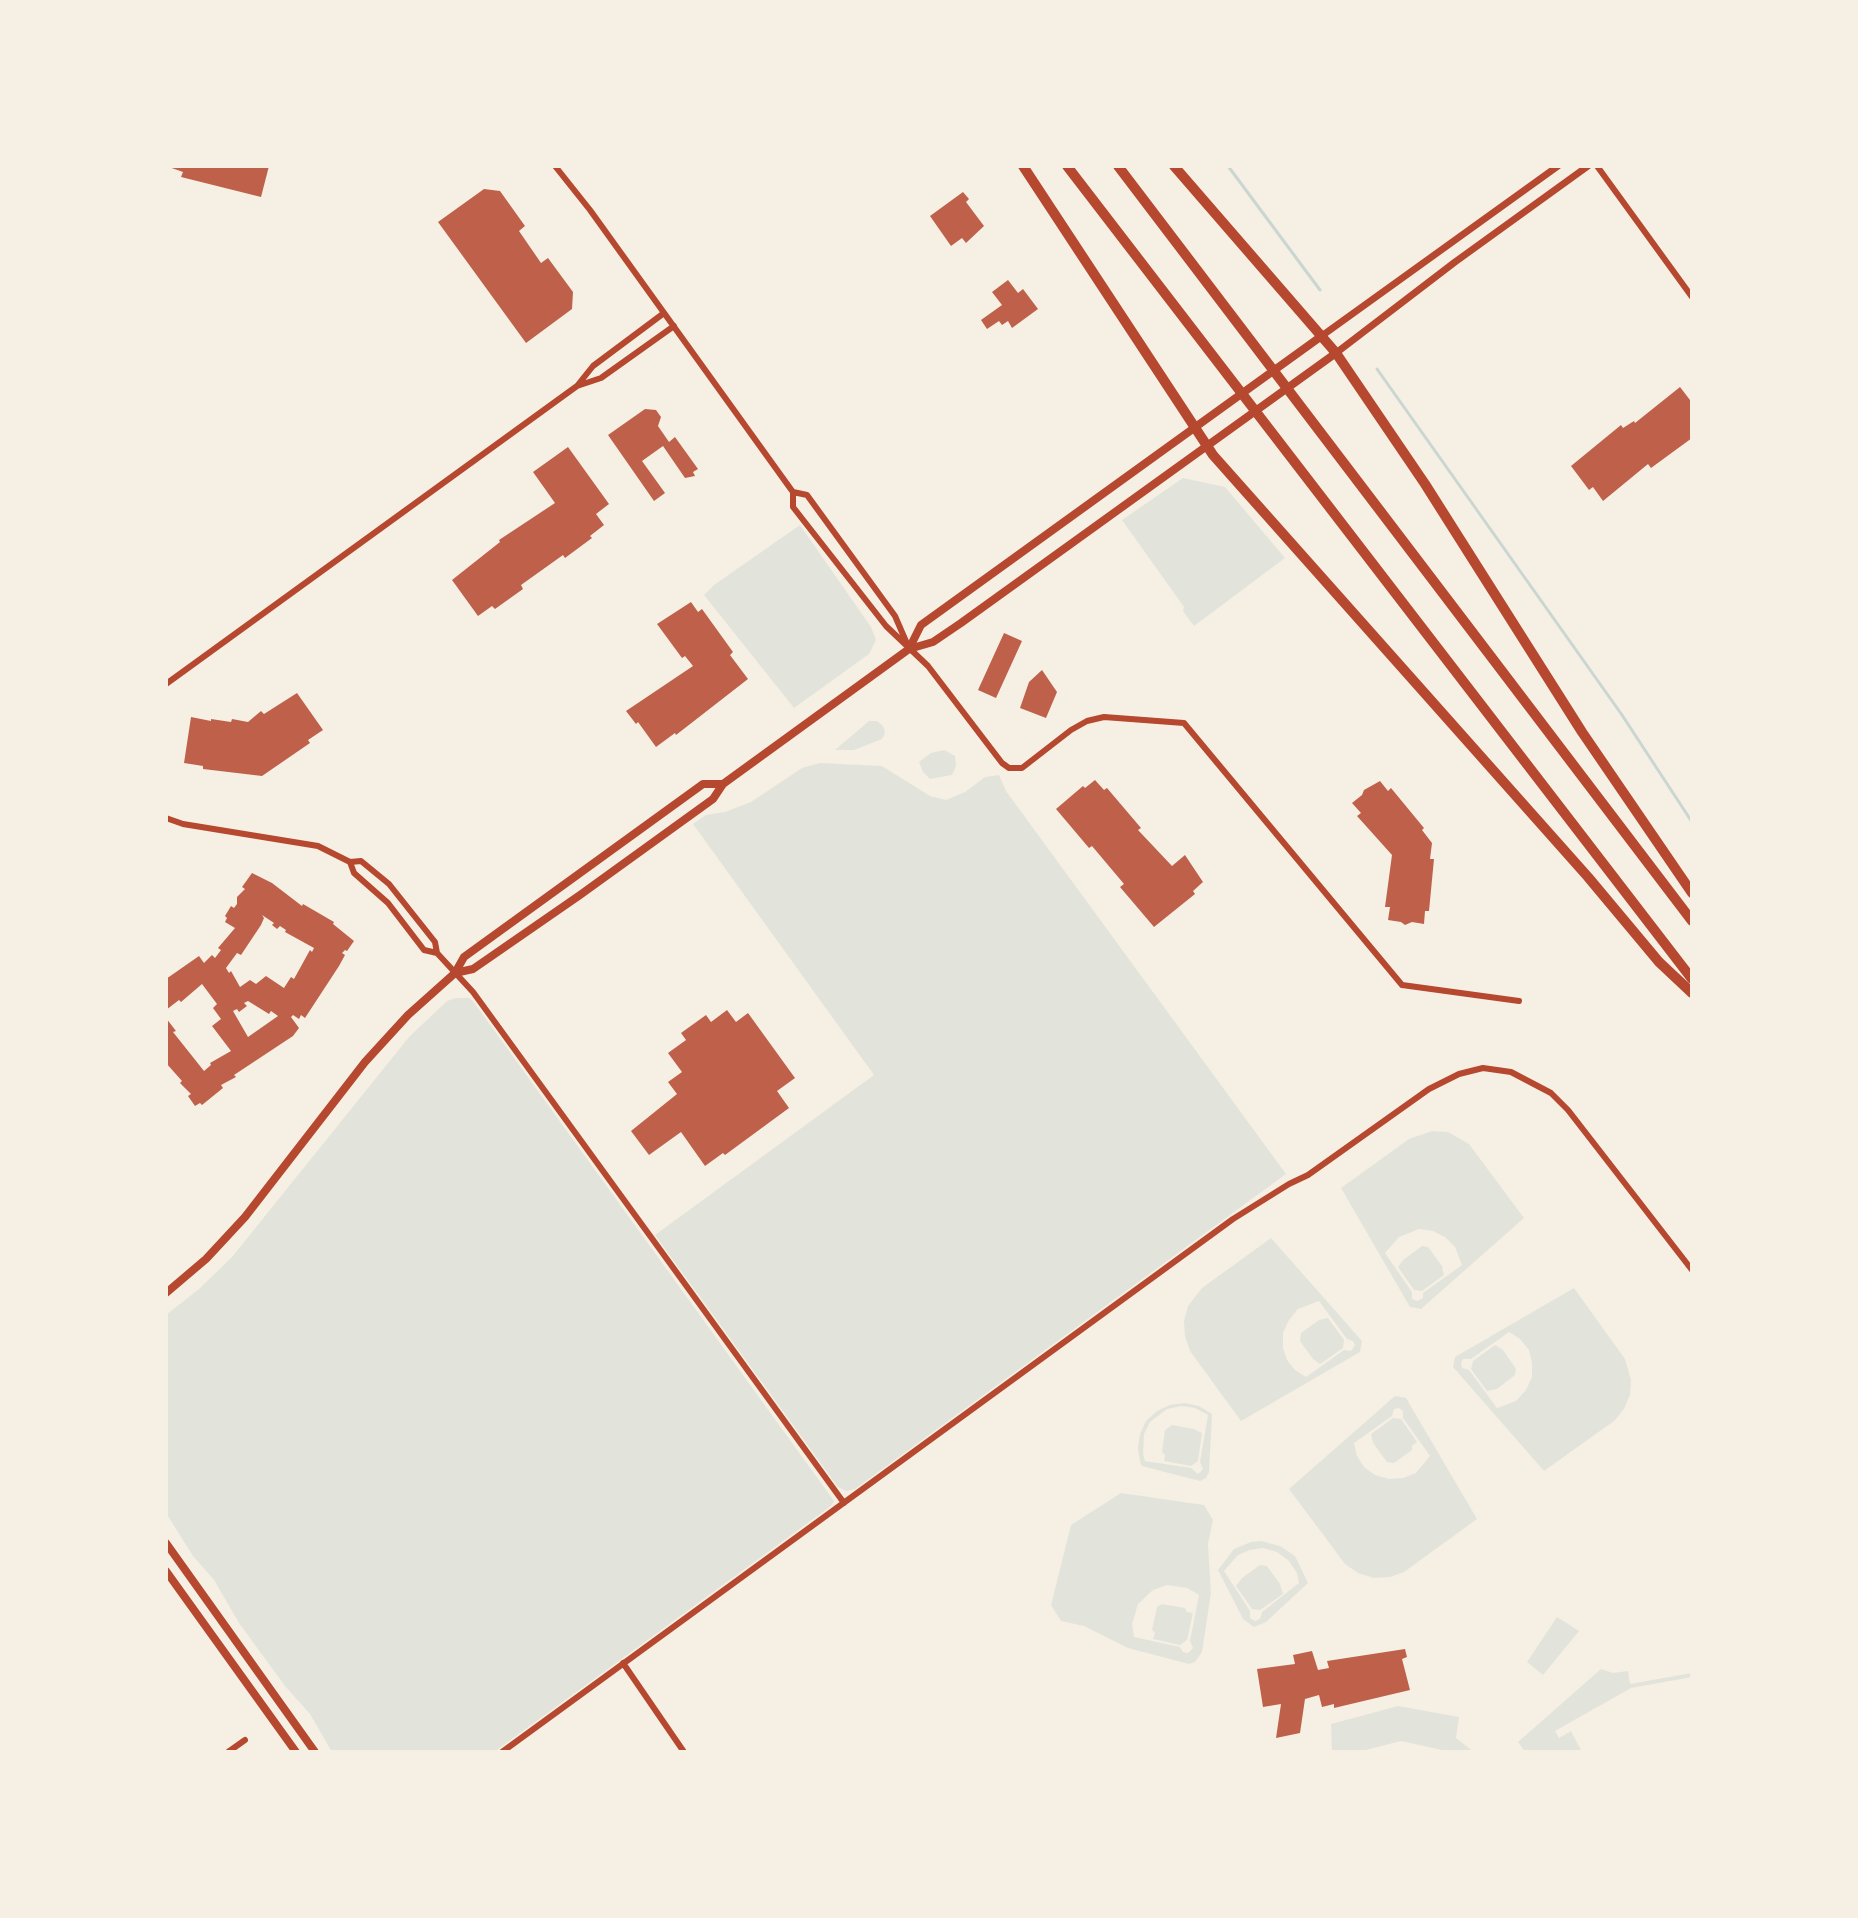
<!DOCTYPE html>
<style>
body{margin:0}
#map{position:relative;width:1858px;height:1918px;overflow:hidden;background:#f6efe4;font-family:Karla,sans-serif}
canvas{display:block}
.frame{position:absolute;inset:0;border:168px solid #f6efe4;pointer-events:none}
</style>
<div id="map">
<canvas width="1858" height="1918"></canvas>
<div class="frame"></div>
</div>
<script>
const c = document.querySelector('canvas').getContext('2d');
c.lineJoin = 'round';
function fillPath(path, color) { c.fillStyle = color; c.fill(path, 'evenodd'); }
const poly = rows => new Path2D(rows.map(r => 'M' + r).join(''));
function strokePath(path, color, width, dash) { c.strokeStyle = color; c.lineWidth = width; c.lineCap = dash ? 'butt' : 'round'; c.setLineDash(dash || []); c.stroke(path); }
const green = poly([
 [1183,478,1225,487,1285,558,1194,626,1183,611,1184,607,1122,520],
 [800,525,871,627,876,640,869,654,794,708,704,595,714,585],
 [869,721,877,721,883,726,885,733,882,739,854,750,835,750],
 [944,750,955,756,956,766,952,775,930,779,923,772,919,762,931,753],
 [820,763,882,766,930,796,946,800,965,792,985,777,999,775,1006,791,1286,1174,855,1489,846,1491,838,1487,655,1235,874,1075,693,824,706,815,725,812,751,802,802,768],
 [456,998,469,998,473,1001,834,1501,831,1506,494,1752,332,1752,310,1714,285,1686,239,1623,214,1580,193,1556,166,1513,166,1315,199,1289,232,1257,409,1037,447,1001],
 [1432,1131,1448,1132,1469,1144,1524,1218,1421,1309,1410,1307,1341,1188,1409,1139],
 [1419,1229,1433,1231,1445,1237,1455,1247,1462,1265,1423,1293,1423,1298,1417,1301,1412,1299,1412,1292,1385,1253,1399,1237],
 [1271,1238,1362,1341,1360,1352,1241,1421,1190,1351,1185,1336,1184,1321,1188,1306,1202,1288],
 [1319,1301,1347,1339,1353,1341,1355,1345,1351,1351,1344,1350,1306,1377,1295,1370,1287,1360,1283,1348,1283,1333,1289,1320,1298,1309],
 [1422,1246,1428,1247,1442,1266,1444,1275,1422,1291,1414,1290,1398,1267,1403,1260],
 [1574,1288,1625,1359,1631,1380,1630,1395,1624,1409,1614,1421,1544,1471,1453,1367,1455,1357],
 [1509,1332,1520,1339,1529,1350,1532,1363,1532,1377,1526,1390,1516,1401,1497,1408,1469,1370,1462,1368,1461,1363,1463,1359,1471,1359],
 [1328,1318,1344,1340,1343,1348,1320,1364,1313,1359,1300,1341,1301,1333,1319,1320],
 [1495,1345,1503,1350,1516,1369,1515,1375,1497,1389,1487,1391,1471,1369,1473,1361],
 [1395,1396,1406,1398,1477,1519,1404,1572,1390,1577,1374,1578,1358,1573,1345,1564,1289,1489],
 [1399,1408,1403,1411,1403,1418,1430,1456,1416,1473,1403,1478,1389,1479,1375,1475,1364,1467,1357,1456,1354,1443,1392,1416,1394,1409],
 [1185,1403,1199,1406,1212,1414,1209,1472,1206,1478,1200,1481,1142,1466,1140,1462,1138,1448,1140,1434,1146,1421,1157,1411,1170,1405],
 [1181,1406,1195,1408,1208,1415,1200,1462,1203,1469,1198,1474,1191,1468,1145,1461,1143,1454,1144,1434,1150,1422,1167,1409],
 [1393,1418,1401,1419,1417,1442,1412,1446,1412,1450,1394,1463,1387,1462,1373,1443,1371,1434],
 [1172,1425,1194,1429,1202,1433,1198,1461,1191,1466,1164,1461,1165,1455,1162,1452,1165,1430],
 [1121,1493,1204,1505,1213,1520,1208,1544,1211,1593,1202,1652,1195,1662,1189,1664,1128,1648,1084,1626,1061,1621,1051,1605,1071,1525],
 [1167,1585,1187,1588,1199,1595,1190,1641,1193,1648,1188,1653,1183,1652,1180,1647,1134,1637,1132,1624,1138,1604,1153,1590],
 [1261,1541,1280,1546,1295,1556,1308,1583,1266,1622,1254,1627,1243,1619,1218,1570,1234,1549,1251,1542],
 [1263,1548,1277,1552,1289,1561,1297,1573,1299,1583,1262,1612,1260,1619,1255,1621,1250,1618,1250,1611,1224,1571,1238,1555,1250,1550],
 [1260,1565,1267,1566,1280,1584,1283,1594,1260,1610,1252,1609,1236,1586,1242,1578],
 [1162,1604,1185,1608,1187,1612,1193,1613,1187,1640,1180,1645,1153,1639,1155,1633,1152,1630,1157,1607],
 [1557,1617,1579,1631,1543,1675,1527,1662],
 [1601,1669,1613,1673,1628,1671,1630,1684,1692,1673,1692,1677,1631,1688,1555,1731,1559,1738,1571,1731,1582,1752,1525,1752,1518,1742],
 [1398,1706,1459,1717,1456,1738,1474,1752,1451,1752,1401,1741,1358,1752,1332,1752,1331,1724]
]);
const stream = poly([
 [1228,166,1320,290],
 [1377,369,1622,715,1692,822]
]);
const building = poly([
 [166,166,269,166,261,197,181,177,183,172],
 [484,189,500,191,525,226,519,231,541,263,548,258,573,292,572,309,526,343,438,222],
 [963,192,969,199,966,202,984,226,966,243,962,238,951,246,930,216],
 [1008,280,1018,293,1023,289,1038,309,1012,328,1008,321,1002,325,999,321,987,329,981,320,1002,305,992,292],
 [1680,387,1690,400,1692,398,1692,438,1651,468,1648,464,1603,501,1593,487,1589,490,1571,466,1621,425,1623,428,1634,421,1635,423],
 [645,409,656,410,661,417,658,426,669,442,675,437,698,469,693,472,695,476,685,478,663,446,642,461,665,493,654,501,608,435],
 [568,447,609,504,596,514,604,525,590,536,592,538,565,558,563,555,521,585,523,589,495,609,492,606,478,616,452,580,500,542,499,540,555,503,533,472],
 [691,602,698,612,702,609,733,652,730,655,748,679,676,735,675,733,656,747,638,722,636,724,626,711,693,666,685,656,682,658,657,624],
 [1004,633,1022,641,996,698,978,690],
 [1042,670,1057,692,1046,718,1020,708,1029,682],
 [297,693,323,730,308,740,310,743,262,776,203,769,203,766,184,763,191,717,211,721,211,719,231,722,232,719,248,722,261,711,264,714],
 [1095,780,1104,790,1107,788,1141,828,1138,830,1172,866,1185,855,1203,882,1193,891,1195,894,1154,927,1120,887,1124,884,1092,846,1089,848,1056,809,1083,786,1085,788],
 [1380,781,1388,791,1391,788,1424,828,1422,830,1432,843,1430,859,1434,859,1429,911,1425,911,1424,924,1412,922,1405,925,1401,922,1388,920,1390,907,1385,907,1392,855,1357,816,1361,813,1352,803,1362,795,1364,790],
 [252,873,272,883,302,906,303,904,334,922,333,924,354,941,347,951,345,950,342,953,345,955,339,966,305,1018,301,1015,299,1019,293,1015,291,1017,299,1028,293,1036,234,1075,236,1077,221,1085,223,1088,202,1105,200,1103,195,1106,188,1096,191,1094,180,1083,182,1081,166,1063,166,1018,176,1031,173,1032,204,1071,211,1065,210,1063,231,1051,212,1026,221,1019,213,1008,217,1004,202,984,181,1002,179,1000,166,1010,166,979,199,956,204,963,212,955,215,958,221,950,218,948,235,928,225,922,227,918,225,916,231,906,234,908,237,904,237,897,245,889,242,887],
 [262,915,274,923,272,925,277,929,280,926,286,930,285,932,314,948,312,952,310,950,294,979,291,977,284,988,266,976,256,984,250,980,240,987,231,971,229,973,226,968,237,953,241,955,261,925,264,918],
 [248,1001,269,1014,271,1011,278,1016,248,1037,233,1011,237,1009,239,1012,247,1006,244,1003],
 [727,1010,736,1022,748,1013,795,1078,777,1091,789,1108,725,1155,723,1153,705,1166,681,1132,649,1155,631,1131,677,1094,668,1082,682,1072,668,1053,686,1040,681,1033,706,1015,711,1022],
 [1405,1649,1407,1657,1402,1659,1410,1690,1334,1708,1334,1704,1322,1707,1319,1695,1305,1699,1300,1733,1276,1738,1281,1704,1263,1707,1257,1669,1295,1664,1293,1655,1312,1651,1318,1670,1329,1668,1327,1661]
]);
const minor = poly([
 [555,166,590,210,790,488,793,492,793,507,886,626,928,666,1002,763,1009,768,1022,768,1071,730,1087,721,1104,717,1184,723,1402,985,1519,1001],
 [1597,166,1692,297],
 [577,386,593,366,664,313],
 [793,492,807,495,895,616,908,646],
 [166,684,577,386,601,378,674,326],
 [166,818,183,824,318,846,350,862,361,861,389,884,435,942,437,953,473,992,844,1503],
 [350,862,354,873,388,903,424,950,437,953],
 [623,1663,684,1752],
 [228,1752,245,1740],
 [502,1752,1233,1219,1289,1184,1308,1175,1429,1089,1459,1074,1483,1068,1511,1072,1551,1093,1568,1110,1692,1270]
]);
const tertiary = poly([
 [1323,335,1558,166],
 [1336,353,1455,262,1588,166]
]);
const secondary = poly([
 [909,649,921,625,1323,335],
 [455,973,473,969,580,895,713,799,723,784,909,649,933,642,961,623,1336,353],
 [166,1293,206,1259,245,1217,365,1062,408,1015,455,973,464,957,703,784,723,784],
 [166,1543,315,1752],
 [166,1571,296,1752]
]);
const motorway = poly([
 [1023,166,1213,455,1588,877,1659,962,1692,993],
 [1067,166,1692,979],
 [1118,166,1692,921],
 [1174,166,1336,353,1425,484,1582,732,1692,893]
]);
fillPath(green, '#e2e4dc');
strokePath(stream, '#c9d6d2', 3);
fillPath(building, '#bf614a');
strokePath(minor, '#b5482f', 6);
strokePath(tertiary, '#b5482f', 7);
strokePath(secondary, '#b5482f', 8);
strokePath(motorway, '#b5482f', 10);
</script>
